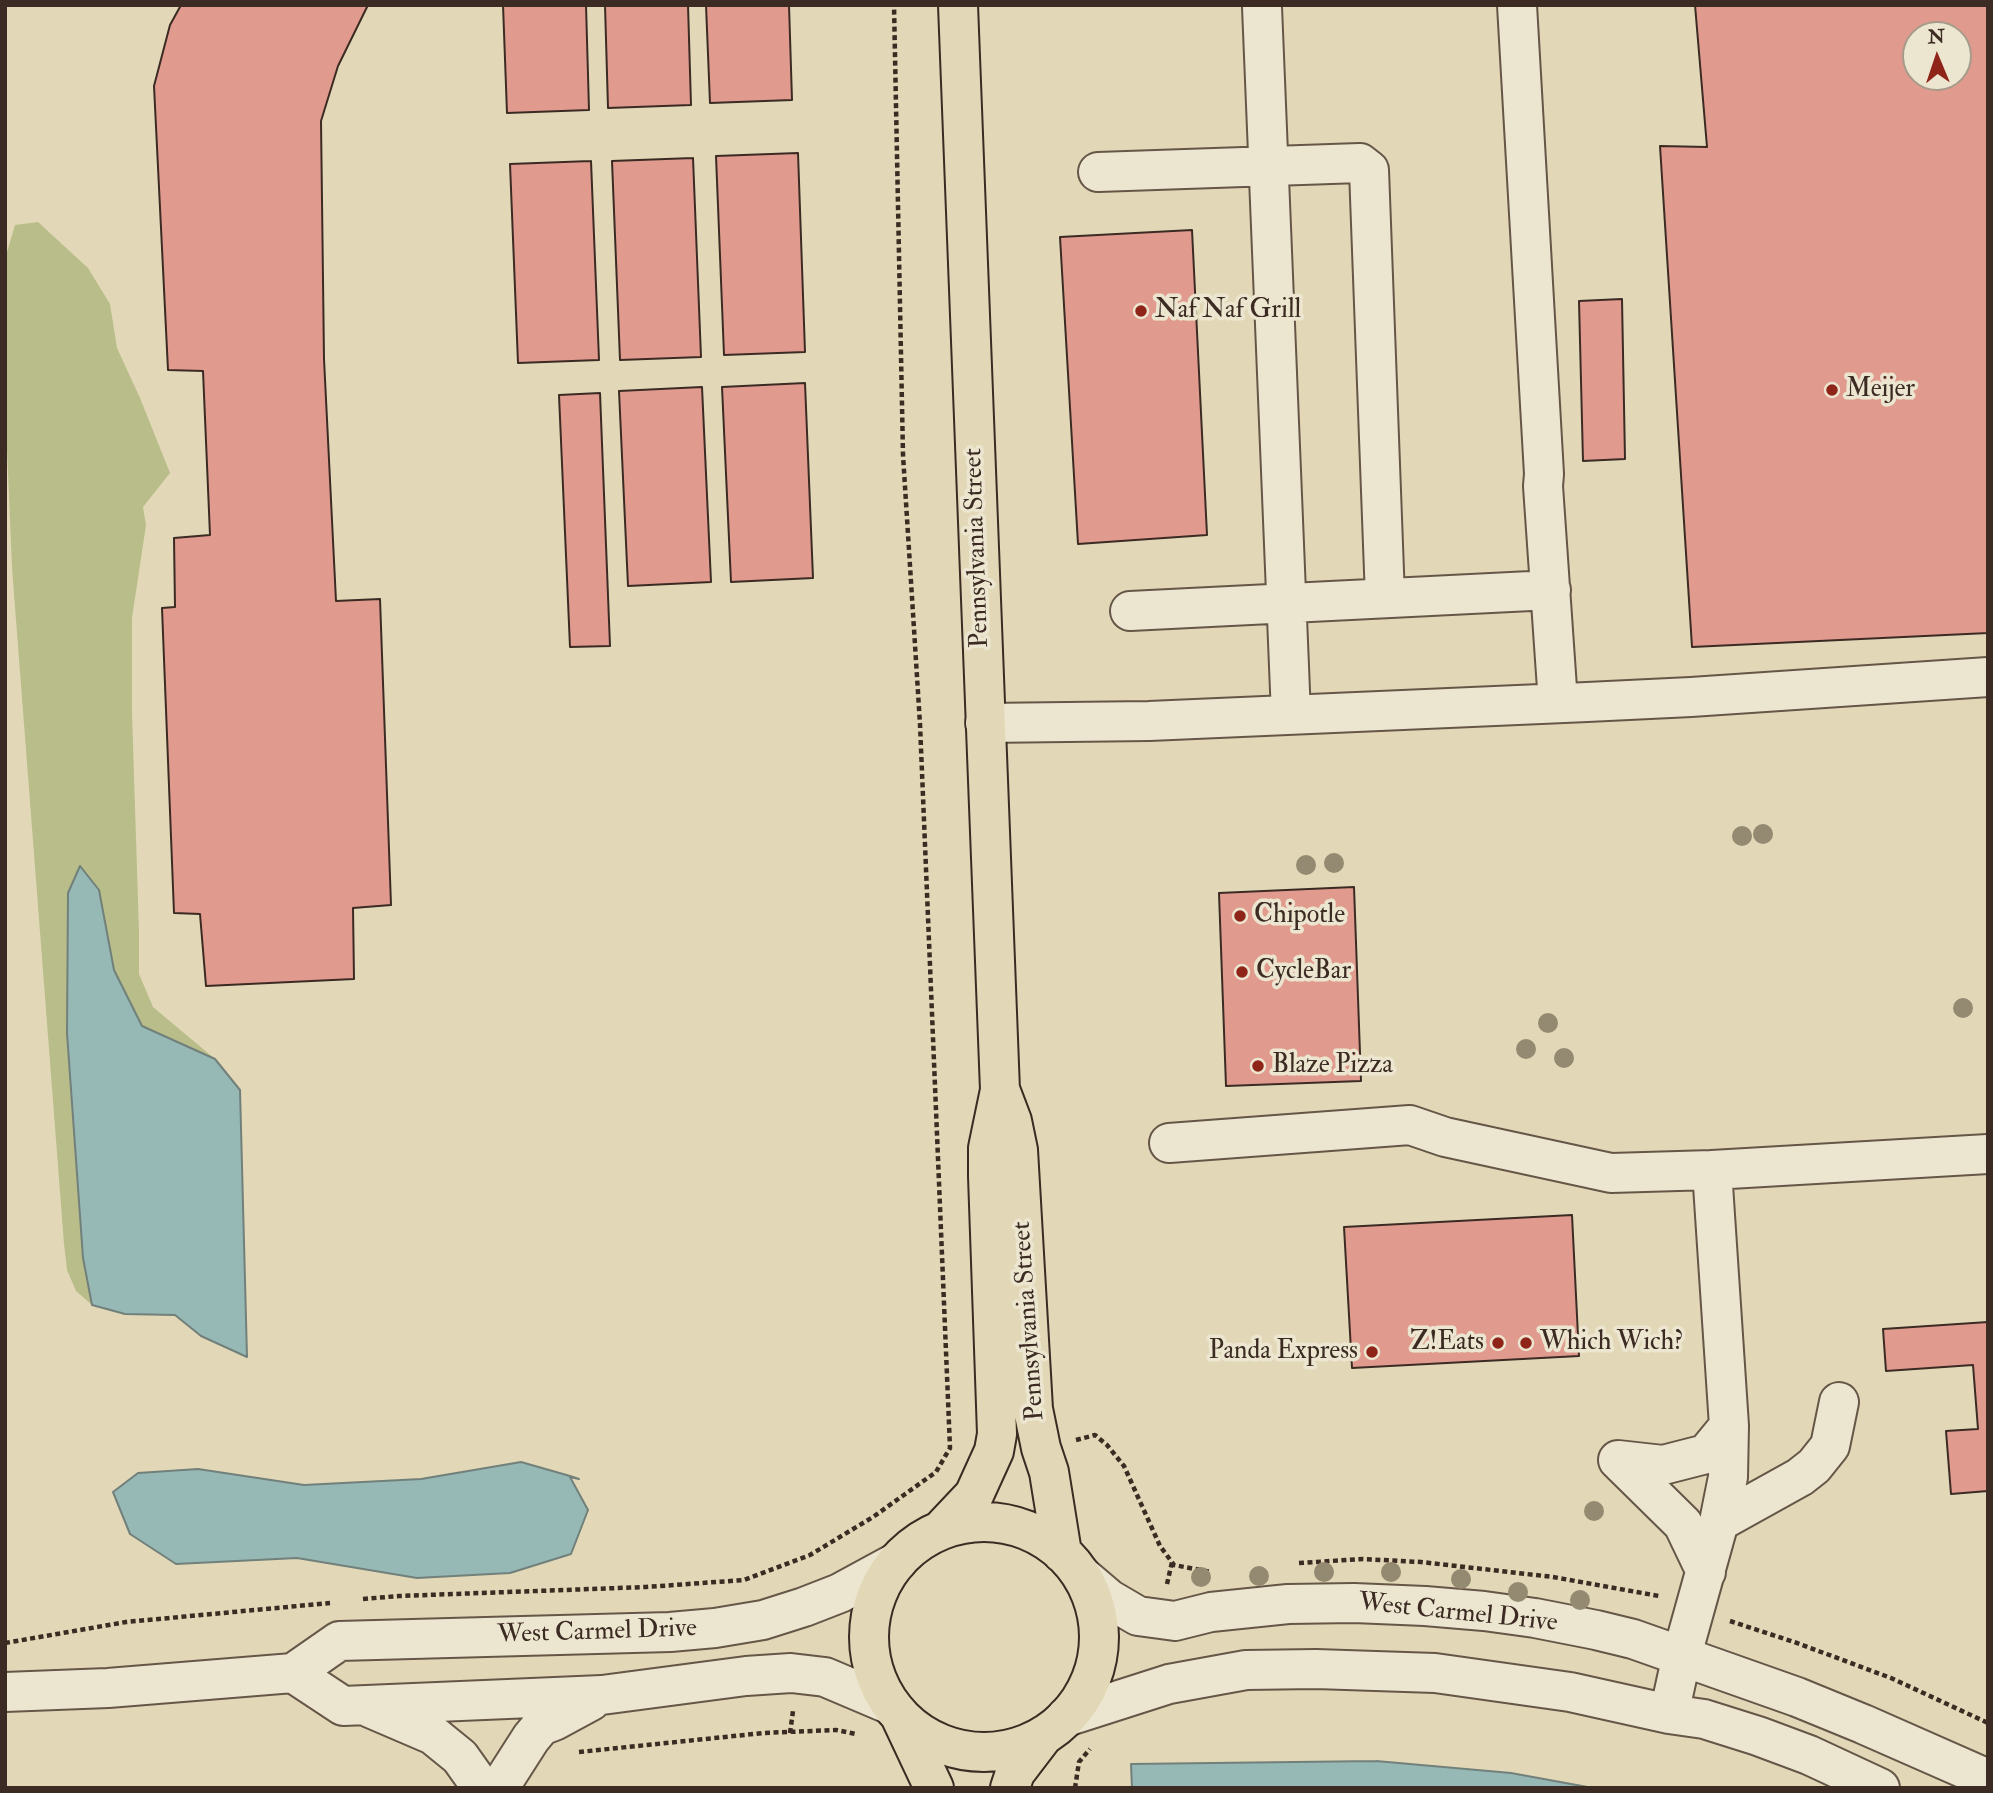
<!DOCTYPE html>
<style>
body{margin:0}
#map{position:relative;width:1993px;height:1793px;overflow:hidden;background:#e2d8b7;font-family:"IM FELL Double Pica",serif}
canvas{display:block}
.frame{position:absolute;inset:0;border:7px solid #3c2b23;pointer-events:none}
.north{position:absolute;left:1902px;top:21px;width:70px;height:70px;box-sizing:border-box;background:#ece6d0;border:2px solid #a69b8b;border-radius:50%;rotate:358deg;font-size:19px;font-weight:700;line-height:28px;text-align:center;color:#3c2b23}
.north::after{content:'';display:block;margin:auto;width:24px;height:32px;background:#8f2418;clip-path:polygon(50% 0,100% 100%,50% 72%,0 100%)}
</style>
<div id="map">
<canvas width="1993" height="1793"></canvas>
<div class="frame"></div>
<div class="north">N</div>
</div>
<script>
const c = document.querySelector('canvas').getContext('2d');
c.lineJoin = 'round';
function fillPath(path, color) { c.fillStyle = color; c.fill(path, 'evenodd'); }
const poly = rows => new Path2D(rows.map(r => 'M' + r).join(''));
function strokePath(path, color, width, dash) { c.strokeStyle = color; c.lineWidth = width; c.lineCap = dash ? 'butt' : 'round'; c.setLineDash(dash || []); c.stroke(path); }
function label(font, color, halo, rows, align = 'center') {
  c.font = font + ' "IM FELL Double Pica",serif'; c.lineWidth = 7; c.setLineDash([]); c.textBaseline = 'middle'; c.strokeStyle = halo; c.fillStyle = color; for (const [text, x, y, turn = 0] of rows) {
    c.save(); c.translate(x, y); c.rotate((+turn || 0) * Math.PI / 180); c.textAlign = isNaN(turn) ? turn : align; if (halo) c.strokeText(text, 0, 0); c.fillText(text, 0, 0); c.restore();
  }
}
const green = poly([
 [38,222,88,268,110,304,117,348,140,398,170,473,143,507,146,525,132,618,132,713,139,932,139,974,153,1007,215,1059,142,1026,114,970,99,890,80,867,68,893,67,1033,83,1258,92,1305,76,1291,67,1270,64,1244,12,568,5,401,5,259,15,225]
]);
const water = poly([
 [80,866,99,890,114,970,142,1026,215,1059,240,1090,247,1357,201,1336,175,1315,125,1314,92,1305,83,1258,67,1033,68,893,80,866],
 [521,1462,570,1476,579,1479,570,1477,588,1510,571,1554,510,1573,417,1578,297,1558,176,1564,130,1534,113,1492,138,1473,198,1469,304,1485,421,1479,521,1462],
 [1376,1761,1511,1773,1593,1788,1132,1788,1131,1764,1376,1761]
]);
const building = poly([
 [181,5,368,5,338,66,321,121,324,359,336,601,380,599,391,905,353,908,354,979,206,986,200,914,174,913,162,608,175,607,174,538,210,535,203,371,168,370,154,86,170,25,181,5],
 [503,5,586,5,589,110,507,113,503,5],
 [605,5,688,5,691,105,608,108,605,5],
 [706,5,789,5,792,100,710,103,706,5],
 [1695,5,1988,5,1988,633,1692,647,1660,146,1707,147,1695,5],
 [1916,35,1958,35,1958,77,1916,77,1916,35],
 [798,153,805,352,724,355,716,156,798,153],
 [693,158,701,357,620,360,612,161,693,158],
 [591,161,599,360,518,363,510,164,591,161],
 [1192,230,1207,535,1078,544,1060,237,1192,230],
 [1622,299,1625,459,1583,461,1579,301,1622,299],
 [805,383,813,578,731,582,722,387,805,383],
 [702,387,711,582,628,586,619,391,702,387],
 [600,393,610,646,570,647,559,395,600,393],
 [1354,887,1361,1081,1226,1086,1219,893,1354,887],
 [1572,1215,1579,1356,1352,1368,1344,1227,1572,1215],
 [1988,1322,1988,1491,1951,1494,1946,1431,1978,1429,1973,1365,1886,1371,1883,1329,1988,1322]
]);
const path = poly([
 [1076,1440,1095,1435,1107,1445,1124,1466,1160,1546,1174,1565,1211,1572],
 [1299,1563,1363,1559,1421,1562,1553,1577,1659,1596],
 [1167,1584,1172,1562],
 [363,1599,399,1596,646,1587,744,1580,810,1555,873,1517,936,1472,950,1448,920,724,903,455,894,5],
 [1730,1621,1797,1643,1891,1678,1988,1723],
 [5,1643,126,1622,330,1603],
 [790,1733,793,1711],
 [579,1752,763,1733,836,1730,856,1734],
 [1075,1788,1079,1762,1090,1749]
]);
const minor = poly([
 [1517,5,1544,474,1543,486,1558,703],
 [1262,7,1291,715],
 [1098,172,1360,163,1369,170,1385,598],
 [1130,611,1551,590],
 [985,723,1149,721,1587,702,1691,697,1988,677],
 [1169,1143,1410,1125,1445,1137,1611,1173,1712,1170,1988,1154],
 [1618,1460,1683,1524,1706,1572],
 [1618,1460,1663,1465,1706,1454,1729,1426],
 [1719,1522,1800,1477,1814,1466,1830,1446,1839,1402],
 [1082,1576,1109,1599,1138,1616,1175,1621,1211,1612,1288,1604,1354,1603,1425,1606,1484,1611,1535,1618,1596,1630,1633,1639,1797,1697,1863,1724,1988,1779],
 [293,1673,343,1706,602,1695,746,1676,791,1673,825,1677,891,1705],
 [5,1692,108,1688,293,1673,339,1641,670,1632,715,1628,763,1620,804,1607,840,1593,897,1562],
 [370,1708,433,1735,460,1757,482,1788],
 [1669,1714,1682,1655,1719,1522,1728,1477,1729,1426,1712,1170],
 [1066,1717,1169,1684,1246,1670,1316,1669,1435,1673,1570,1692,1669,1714,1704,1719,1758,1736,1809,1755,1880,1788],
 [499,1788,531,1738,541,1726,554,1721,591,1701]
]);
const major = poly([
 [1001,1092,1012,1121,1018,1150,1033,1409,1041,1448,1049,1472,1062,1553],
 '869 1637a115 115 0 1 1 230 0a115 115 0 1 1-230 0Z',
 [941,1530,974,1495,994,1451,997,1434,988,1176,988,1148,1000,1090,958,5],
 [901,1718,934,1788],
 [1010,1788,1015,1773,1044,1735]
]);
const trees = [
 [1763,834],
 [1742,836],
 [1334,863],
 [1306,865],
 [1963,1008],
 [1548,1023],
 [1526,1049],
 [1564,1058],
 [1594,1511],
 [1324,1572],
 [1391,1572],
 [1259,1576],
 [1201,1577],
 [1461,1579],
 [1518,1592],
 [1580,1600]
];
const markers = [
 [1141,311,7,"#8f2418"],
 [1832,390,7,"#8f2418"],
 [1240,916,7,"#8f2418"],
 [1242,972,7,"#8f2418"],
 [1258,1066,7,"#8f2418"],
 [1498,1343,7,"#8f2418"],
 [1526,1343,7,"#8f2418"],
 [1372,1352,7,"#8f2418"]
];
const poiNames = [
 ["Naf Naf Grill",1155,311],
 ["Meijer",1846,390],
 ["Chipotle",1254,916],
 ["CycleBar",1256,972],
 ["Blaze Pizza",1272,1066],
 ["Z!Eats",1484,1343,"right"],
 ["Which Wich?",1540,1343],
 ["Panda Express",1358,1352,"right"]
];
const streetNames = [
 ["Pennsylvania Street",978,548,-92],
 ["Pennsylvania Street",1030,1321,-94],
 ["West Carmel Drive",1458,1614,6],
 ["West Carmel Drive",597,1633,-2]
];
fillPath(green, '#b8bd8a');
fillPath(water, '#96b9b5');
strokePath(water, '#72807b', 2);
fillPath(building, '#e19b8e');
strokePath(building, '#3c2b23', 2);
strokePath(minor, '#665648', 42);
strokePath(major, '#3c2b23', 42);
strokePath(path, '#3c2b23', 4.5, [5, 3.5]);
strokePath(minor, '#ece6d0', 38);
strokePath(major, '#e2d8b7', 38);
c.fillStyle = '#948971';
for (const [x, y] of trees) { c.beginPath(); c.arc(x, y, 10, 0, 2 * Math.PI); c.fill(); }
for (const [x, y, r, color] of markers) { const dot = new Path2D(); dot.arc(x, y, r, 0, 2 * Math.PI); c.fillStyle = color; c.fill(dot); strokePath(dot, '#ece6d0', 2.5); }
label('26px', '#3c2b23', '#ece6d0', poiNames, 'left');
label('26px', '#3c2b23', '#ece6d0', streetNames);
</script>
